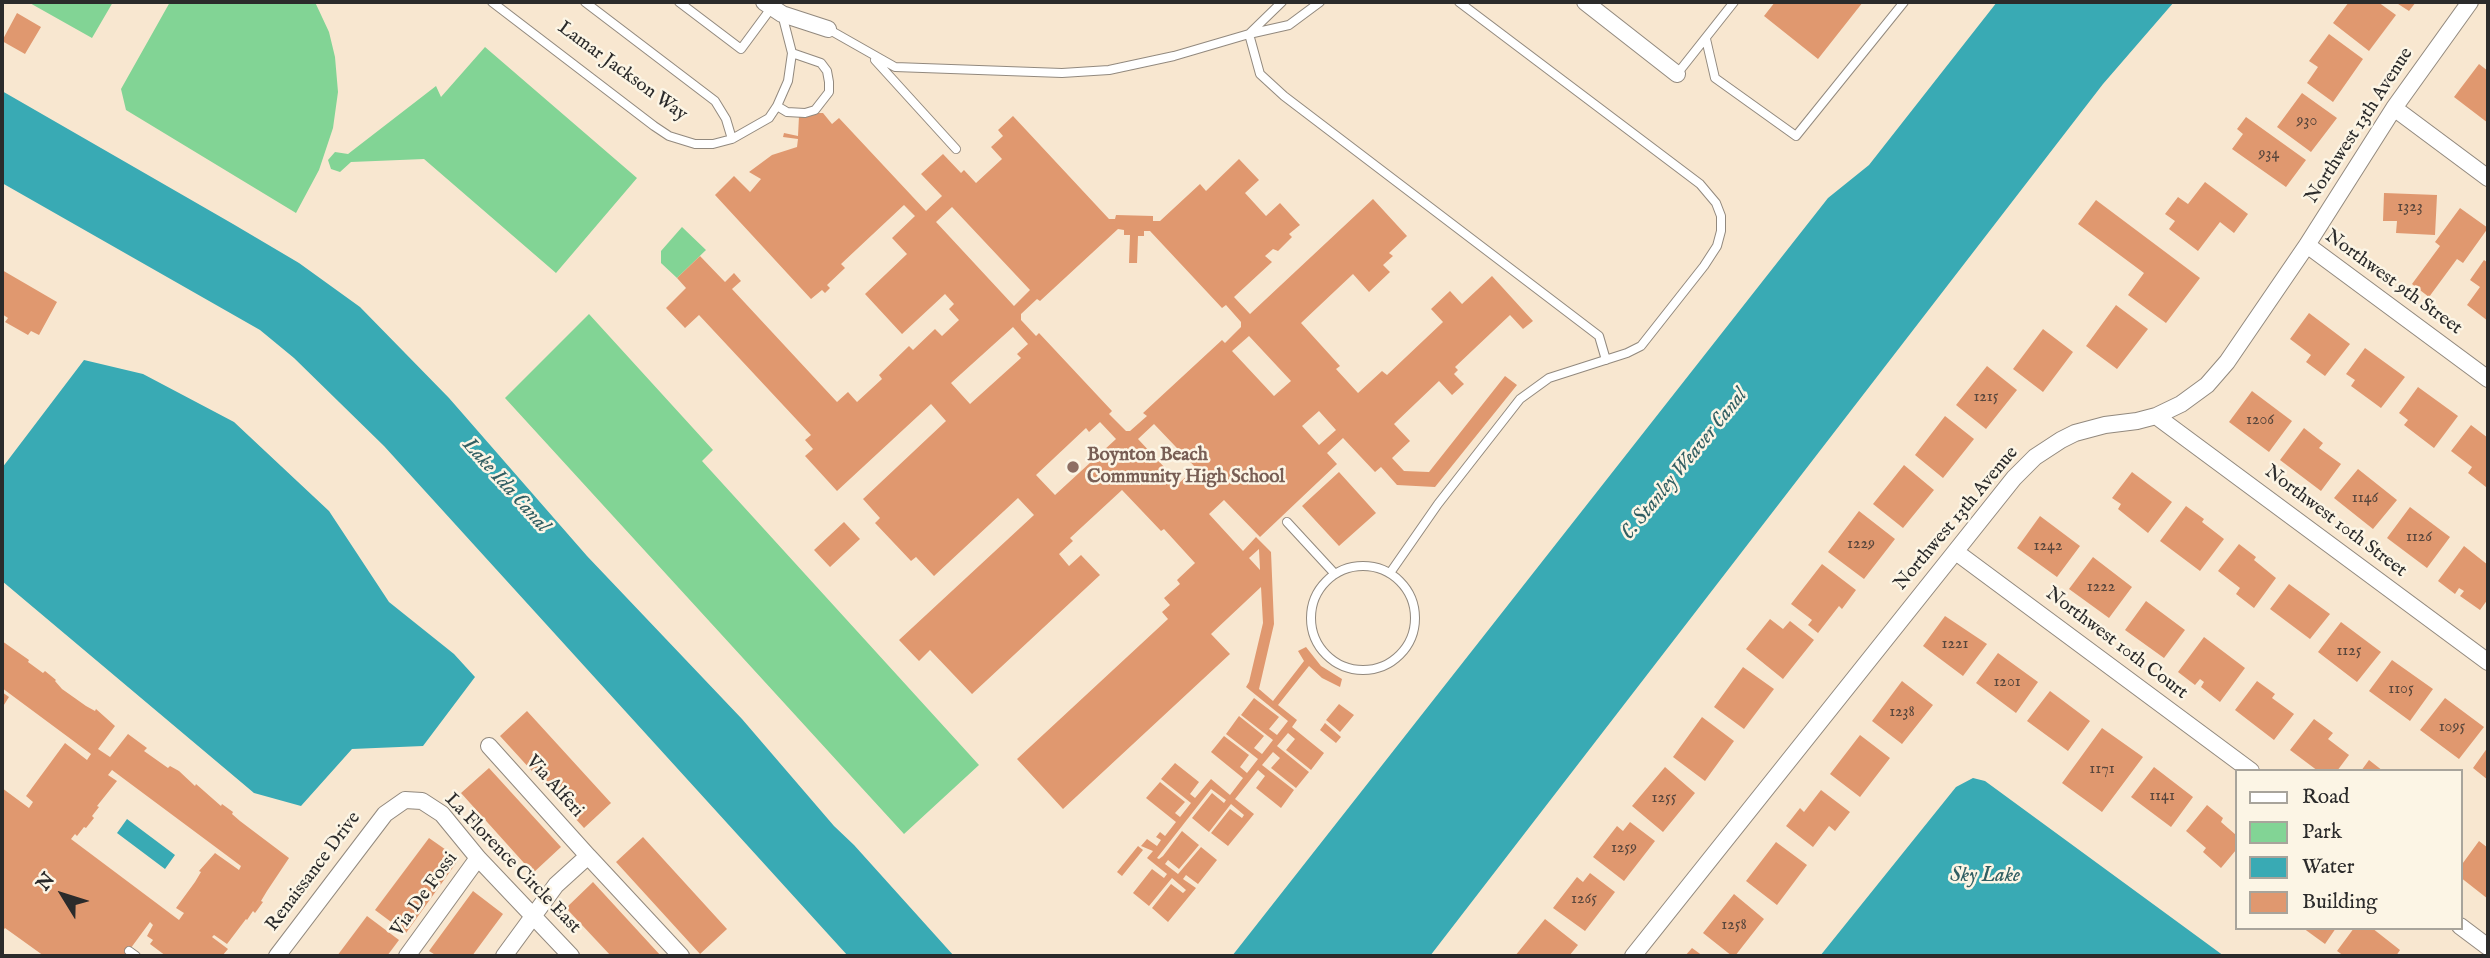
<!DOCTYPE html>
<style>
body{margin:0}
#map{position:relative;width:2490px;height:958px;overflow:hidden;background:#f8e7d0;font-family:"IM FELL English",serif}
canvas{display:block}
.frame{position:absolute;inset:0;border:4px solid #2b2b2b;pointer-events:none}
.legend{position:absolute;left:2235px;top:769px;width:228px;height:161px;box-sizing:border-box;background:#fcf5e5;border:2px solid #a8a49b;margin:0;padding:9px 12px;list-style:none;font-size:21px;color:#2b2b2b}
.legend li{display:flex;align-items:center;gap:14px;height:35px}
.legend b{width:35px;border:2px solid #a8a49b}
.north{position:absolute;left:28px;top:860px;width:70px;height:70px;-webkit-text-stroke:5px #fcf5e5;paint-order:stroke;rotate:308deg;font-size:19px;font-weight:700;line-height:28px;text-align:center;color:#2b2b2b}
.north::after{content:'';display:block;margin:auto;width:24px;height:32px;background:#2b2b2b;clip-path:polygon(50% 0,100% 100%,50% 72%,0 100%)}
</style>
<div id="map">
<canvas width="2490" height="958"></canvas>
<div class="frame"></div>
<ul class="legend">
<li><b style="height:9px;background:#fff"></b>Road</li>
<li><b style="height:19px;background:#82d495"></b>Park</li>
<li><b style="height:19px;background:#39aab4"></b>Water</li>
<li><b style="height:19px;background:#e0986f"></b>Building</li>
</ul>
<div class="north">N</div>
</div>
<script>
const c = document.querySelector('canvas').getContext('2d');
c.lineJoin = 'round';
function fillPath(path, color) { c.fillStyle = color; c.fill(path, 'evenodd'); }
const poly = rows => new Path2D(rows.map(r => 'M' + r).join(''));
function strokePath(path, color, width, dash) { c.strokeStyle = color; c.lineWidth = width; c.lineCap = dash ? 'butt' : 'round'; c.setLineDash(dash || []); c.stroke(path); }
function label(font, color, halo, rows, align = 'center') {
  c.font = font + ' "IM FELL English",serif'; c.lineWidth = 5; c.setLineDash([]); c.textBaseline = 'middle'; c.strokeStyle = halo; c.fillStyle = color; for (const [text, x, y, turn = 0] of rows) {
    c.save(); c.translate(x, y); c.rotate((+turn || 0) * Math.PI / 180); c.textAlign = isNaN(turn) ? turn : align; if (halo) c.strokeText(text, 0, 0); c.fillText(text, 0, 0); c.restore();
  }
}
const green = poly([
 [28,2,113,2,92,38],
 [170,2,315,2,329,32,335,57,338,92,333,128,319,170,296,213,126,110,121,89],
 [485,47,637,178,556,273,424,159,351,162,340,172,331,169,328,160,335,152,348,154,436,86,441,97],
 [682,227,706,250,677,278,661,263,661,251],
 [589,314,713,450,702,461,979,765,904,834,505,398]
]);
const water = poly([
 [1997,2,2174,2,2103,84,1430,956,1232,956,1828,198,1869,165],
 [2,91,233,224,299,263,360,307,449,398,587,556,742,719,834,826,854,845,954,956,848,956,384,446,294,358,260,330,2,183],
 [84,360,143,374,234,422,329,511,389,602,454,654,475,677,423,746,352,749,301,806,254,793,2,581,2,468],
 [1973,778,1985,781,2224,956,1820,956,1956,787],
 [127,819,175,855,165,869,117,833]
]);
const building = poly([
 [1775,2,1863,2,1818,59,1764,16],
 [2349,2,2378,2,2396,15,2369,51,2333,23],
 [2395,2,2416,2,2409,11],
 [17,13,41,27,25,54,2,41],
 [2329,34,2363,59,2333,102,2307,83,2318,67,2309,61],
 [2479,64,2488,71,2488,123,2454,97],
 [2302,93,2337,118,2311,152,2277,127],
 [815,113,823,113,832,124,839,118,926,211,942,196,921,174,943,154,961,173,964,170,976,183,1002,159,991,147,1003,136,998,130,1013,116,1109,219,1115,219,1116,215,1153,216,1153,221,1160,221,1200,184,1206,191,1239,159,1259,180,1245,193,1266,216,1280,203,1300,225,1289,234,1292,237,1278,251,1273,249,1265,256,1272,262,1234,297,1250,314,1373,199,1407,236,1389,253,1393,256,1383,265,1390,272,1369,292,1353,274,1301,323,1340,366,1336,369,1358,393,1382,371,1387,375,1443,322,1431,309,1450,291,1462,304,1492,276,1533,321,1523,329,1510,315,1455,367,1458,370,1454,374,1464,384,1452,395,1439,381,1394,424,1410,441,1392,458,1404,471,1429,472,1505,376,1517,385,1435,487,1397,485,1381,467,1375,472,1343,438,1327,453,1337,464,1260,537,1224,500,1209,514,1243,551,1256,537,1271,552,1274,624,1259,689,1273,701,1304,661,1298,651,1306,647,1321,666,1342,679,1340,687,1322,678,1309,666,1278,705,1297,720,1292,727,1324,753,1311,770,1286,750,1295,739,1288,733,1277,746,1309,772,1296,788,1271,768,1280,758,1273,752,1262,765,1294,790,1281,808,1256,788,1265,776,1258,770,1235,799,1254,814,1228,846,1211,833,1230,809,1242,818,1244,815,1231,804,1209,832,1192,818,1212,793,1224,803,1226,800,1211,789,1157,858,1159,859,1163,856,1182,831,1199,845,1179,869,1168,860,1165,864,1178,874,1201,847,1217,860,1198,884,1186,875,1183,879,1196,888,1168,922,1152,908,1171,884,1183,893,1186,890,1172,878,1149,906,1133,893,1152,869,1164,878,1167,874,1147,858,1153,851,1141,846,1147,839,1157,846,1161,840,1156,837,1160,832,1165,836,1176,822,1146,798,1160,782,1185,802,1175,813,1180,817,1191,803,1161,779,1175,763,1199,782,1190,794,1195,798,1211,779,1230,795,1243,778,1211,752,1224,736,1249,755,1240,767,1247,773,1258,759,1226,734,1239,716,1264,736,1254,748,1262,754,1273,740,1241,715,1254,698,1279,717,1269,729,1277,735,1288,721,1246,687,1249,682,1263,623,1261,587,1211,634,1230,654,1063,809,1017,759,1168,619,1162,612,1170,605,1164,598,1180,584,1177,580,1195,563,1164,529,1161,531,1122,490,1070,538,1073,541,1059,554,1069,566,1081,555,1100,575,972,694,930,650,919,661,899,640,1034,515,1018,498,934,576,916,557,911,561,875,523,880,518,863,499,946,421,931,404,837,491,805,456,813,449,805,440,811,435,699,315,685,328,666,308,686,288,677,278,700,256,725,282,734,273,741,281,732,289,837,402,848,392,857,402,882,379,879,375,909,346,913,350,935,329,942,336,959,320,949,309,954,304,945,294,902,334,865,294,907,254,892,238,915,216,904,205,841,264,845,268,827,285,830,288,825,293,822,290,811,299,715,195,734,176,750,192,761,179,749,172,772,155,797,147,798,139,783,137,784,133,798,136,799,116],
 [952,207,1030,290,1014,306,936,222],
 [1118,229,1124,230,1124,235,1130,235,1129,263,1137,263,1138,236,1144,236,1144,231,1150,231,1222,308,1226,305,1241,322,1241,327,1225,343,1222,340,1143,413,1147,416,1130,431,1126,431,1109,414,1112,411,1039,333,1036,336,1021,320,1021,314,1037,299,1040,301],
 [1013,327,1028,344,1017,354,1021,358,970,404,951,383],
 [1249,336,1291,381,1274,396,1232,351],
 [1319,411,1336,430,1319,445,1302,426],
 [1100,422,1116,439,1055,495,1036,475,1086,428,1089,432],
 [1154,424,1196,468,1179,483,1138,439],
 [1259,549,1260,570,1249,558],
 [2246,117,2306,160,2286,187,2232,149,2243,134,2237,129],
 [2205,182,2248,214,2234,233,2220,222,2198,251,2169,229,2175,221,2165,214,2178,197,2188,204],
 [2384,193,2437,195,2435,235,2396,233,2397,221,2383,221],
 [2096,200,2200,278,2166,323,2128,295,2144,273,2078,224],
 [2460,208,2488,228,2463,263,2457,259,2429,297,2412,284,2440,246,2435,242],
 [2484,260,2488,263,2488,321,2467,305,2480,287,2470,280],
 [2,270,57,302,39,335,31,331,28,335,5,322,8,318,2,314],
 [2116,305,2148,329,2117,369,2086,346],
 [2309,313,2350,344,2325,376,2306,362,2311,355,2290,339],
 [2043,329,2073,352,2043,392,2013,369],
 [2365,348,2405,377,2381,408,2351,386,2355,380,2346,374],
 [1987,366,2017,390,1986,429,1956,405],
 [2418,387,2458,416,2434,448,2404,425,2408,420,2399,413],
 [2252,391,2292,421,2269,452,2229,422],
 [1945,416,1974,439,1943,478,1915,455],
 [2471,425,2488,438,2488,485,2486,487,2468,473,2472,467,2451,451],
 [2304,428,2323,443,2319,448,2341,464,2321,491,2280,460],
 [1904,465,1934,490,1903,528,1873,504],
 [2358,469,2397,500,2373,529,2334,498],
 [1339,472,1376,513,1339,546,1302,506],
 [2132,472,2172,502,2148,533,2118,509,2121,504,2112,498],
 [2186,506,2204,519,2202,522,2224,539,2200,571,2160,541],
 [2410,507,2450,537,2427,568,2387,538],
 [1859,511,1895,539,1864,579,1828,552],
 [2040,516,2080,546,2057,577,2017,548],
 [844,522,860,539,830,567,814,550],
 [2239,544,2256,557,2254,560,2276,578,2254,608,2236,594,2240,588,2218,571],
 [2464,546,2488,565,2488,599,2480,610,2460,596,2464,591,2459,588,2455,594,2438,581],
 [2093,557,2132,587,2109,618,2069,589],
 [1822,564,1856,590,1842,609,1839,606,1818,633,1808,625,1812,620,1791,604],
 [2289,584,2330,614,2310,639,2270,609],
 [2146,601,2185,630,2164,658,2125,630],
 [1945,616,1987,644,1963,676,1923,646],
 [1770,619,1783,629,1790,621,1814,640,1783,679,1746,649],
 [2341,622,2381,652,2357,682,2318,652],
 [2204,637,2245,668,2220,702,2201,687,2204,682,2200,679,2195,685,2178,672],
 [2,641,29,660,28,662,43,673,45,671,56,680,55,681,62,689,86,706,95,711,96,709,115,726,98,749,110,757,128,734,147,748,144,751,168,768,170,766,179,771,195,786,196,784,221,806,222,804,233,812,232,814,240,821,289,858,267,891,261,901,263,902,255,913,253,911,247,920,246,919,227,944,214,935,212,937,228,949,222,956,166,956,150,944,153,940,147,936,153,925,150,922,125,956,44,956,5,928,2,932,2,788,29,808,33,802,26,796,65,743,87,760,91,754,2,688],
 [112,770,241,866,239,870,215,853,199,871,201,872,195,882,176,908,184,913,179,920,71,839,75,834,77,836,84,827,86,828,94,818,92,816,99,807,97,806,117,781,108,775],
 [1998,653,2038,682,2016,713,1976,683],
 [2392,660,2433,689,2410,721,2369,691],
 [1743,667,1774,689,1744,729,1714,707],
 [1902,681,1933,705,1902,744,1872,721],
 [2257,681,2275,694,2272,698,2294,714,2274,740,2235,710],
 [2050,691,2090,721,2068,751,2027,721],
 [2,692,9,697,2,708],
 [2445,698,2484,727,2459,759,2420,730],
 [1339,704,1354,715,1340,732,1326,720],
 [527,711,611,803,584,828,500,736],
 [1702,717,1734,741,1705,781,1673,757],
 [2314,719,2333,733,2328,739,2349,755,2337,771,2318,771,2290,750],
 [1325,723,1341,737,1336,743,1320,730],
 [2102,728,2143,757,2102,812,2062,783],
 [1860,735,1890,758,1860,797,1830,774],
 [2488,747,2488,780,2473,768],
 [2369,760,2383,771,2361,771],
 [1665,767,1695,793,1663,832,1632,806],
 [2154,767,2193,797,2171,827,2131,797],
 [489,768,561,847,533,873,461,793],
 [1821,790,1850,812,1835,831,1829,826,1813,847,1786,826,1800,808,1804,812],
 [2207,805,2223,818,2221,822,2236,835,2236,850,2221,868,2203,852,2206,848,2186,831],
 [1630,822,1655,841,1624,881,1593,857,1617,826,1623,831],
 [643,837,727,929,700,954,616,862],
 [429,838,459,859,406,933,375,910],
 [2479,841,2488,848,2488,899,2460,877,2460,867],
 [1776,842,1807,865,1777,905,1746,881],
 [1138,846,1143,850,1122,876,1117,872],
 [1590,873,1615,892,1585,931,1553,908,1577,877,1583,882],
 [593,882,661,956,611,956,566,908],
 [473,891,503,914,472,956,437,956,429,951],
 [1734,894,1764,919,1735,956,1732,956,1703,933],
 [367,916,399,940,387,956,337,956],
 [1545,919,1578,945,1569,956,1515,956],
 [2303,928,2336,928,2325,944],
 [2354,928,2372,928,2400,950,2396,956,2344,956,2337,951],
 [1692,948,1703,956,1685,956]
]);
const lane = poly([
 [492,2,654,126,669,136,695,144,713,144,732,139,769,118,777,106,788,81,792,53,782,14],
 [585,2,715,101,726,119,732,139],
 [679,2,741,49,772,7],
 [1320,2,1289,25,1249,34,1260,74,1284,96,1599,336,1606,360],
 [828,29,895,67,1062,73,1109,70,1174,56,1249,34,1282,2],
 [1706,39,1715,78,1796,136,1904,2],
 [875,60,956,149],
 [1677,74,1734,2],
 [777,106,787,112,805,113,815,110,829,92,829,82,827,71,821,63,792,53],
 [1287,522,1335,574],
 '1311 618a52 52 0 1 1 104 0a52 52 0 1 1-104 0Z',
 [1390,573,1438,504,1520,399,1549,378,1627,353,1641,346,1704,266,1717,246,1721,231,1721,216,1716,203,1700,184,1459,2],
 [129,951,136,956]
]);
const street = poly([
 [764,2,782,14,828,29],
 [1585,2,1677,74],
 [2394,108,2488,178],
 [2307,245,2488,379],
 [2156,416,2488,662],
 [1956,552,2251,771],
 [489,746,588,856,556,885,504,956],
 [588,856,681,956],
 [2460,926,2488,947],
 [277,956,385,814,405,800,422,801,442,814,478,858,571,956],
 [407,956,478,858],
 [1633,956,2014,478,2035,457,2061,440,2075,433,2105,425,2137,421,2156,416,2181,404,2207,385,2227,362,2307,245,2394,108,2470,2]
]);
const markers = [
 [1073,467,7,"#8d6e63"]
];
const numberNames = [
 ["930",2307,122],
 ["934",2269,155],
 ["1323",2410,208],
 ["1215",1986,398],
 ["1206",2260,421],
 ["1146",2365,499],
 ["1126",2419,538],
 ["1229",1861,545],
 ["1242",2048,547],
 ["1222",2101,588],
 ["1221",1955,645],
 ["1125",2349,652],
 ["1201",2007,683],
 ["1105",2401,690],
 ["1238",1902,713],
 ["1095",2452,728],
 ["1171",2102,770],
 ["1141",2162,797],
 ["1255",1664,799],
 ["1259",1624,849],
 ["1265",1584,900],
 ["1258",1734,926]
];
const streetNames = [
 ["Lamar Jackson Way",622,72,36],
 ["Northwest 13th Avenue",2360,126,-57],
 ["Northwest 9th Street",2393,283,36],
 ["Northwest 13th Avenue",1957,519,-50],
 ["Northwest 10th Street",2335,522,37],
 ["Northwest 10th Court",2116,644,37],
 ["Via Alferi",554,787,48],
 ["La Florence Circle East",512,864,46],
 ["Renaissance Drive",314,872,-53],
 ["Via De Fossi",425,895,-54]
];
const educationNames = [
 ["Boynton Beach",1087,456],
 ["Community High School",1087,478]
];
const waterNames = [
 ["C. Stanley Weaver Canal",1685,465,-51],
 ["Lake Ida Canal",505,486,48],
 ["Sky Lake",1985,877]
];
fillPath(green, '#82d495');
fillPath(water, '#39aab4');
fillPath(building, '#e0986f');
strokePath(lane, '#92897e', 10);
strokePath(street, '#92897e', 18);
strokePath(lane, '#fff', 8);
strokePath(street, '#fff', 16);
for (const [x, y, r, color] of markers) { const dot = new Path2D(); dot.arc(x, y, r, 0, 2 * Math.PI); c.fillStyle = color; c.fill(dot); strokePath(dot, '#fcf5e5', 2.5); }
label('16px', '#58463c', null, numberNames);
label('19px', '#2b2b2b', '#fcf5e5', streetNames);
label('bold 19px', '#785e54', '#fcf5e5', educationNames, 'left');
label('italic 21px', '#315e62', '#fcf5e5', waterNames);
</script>
